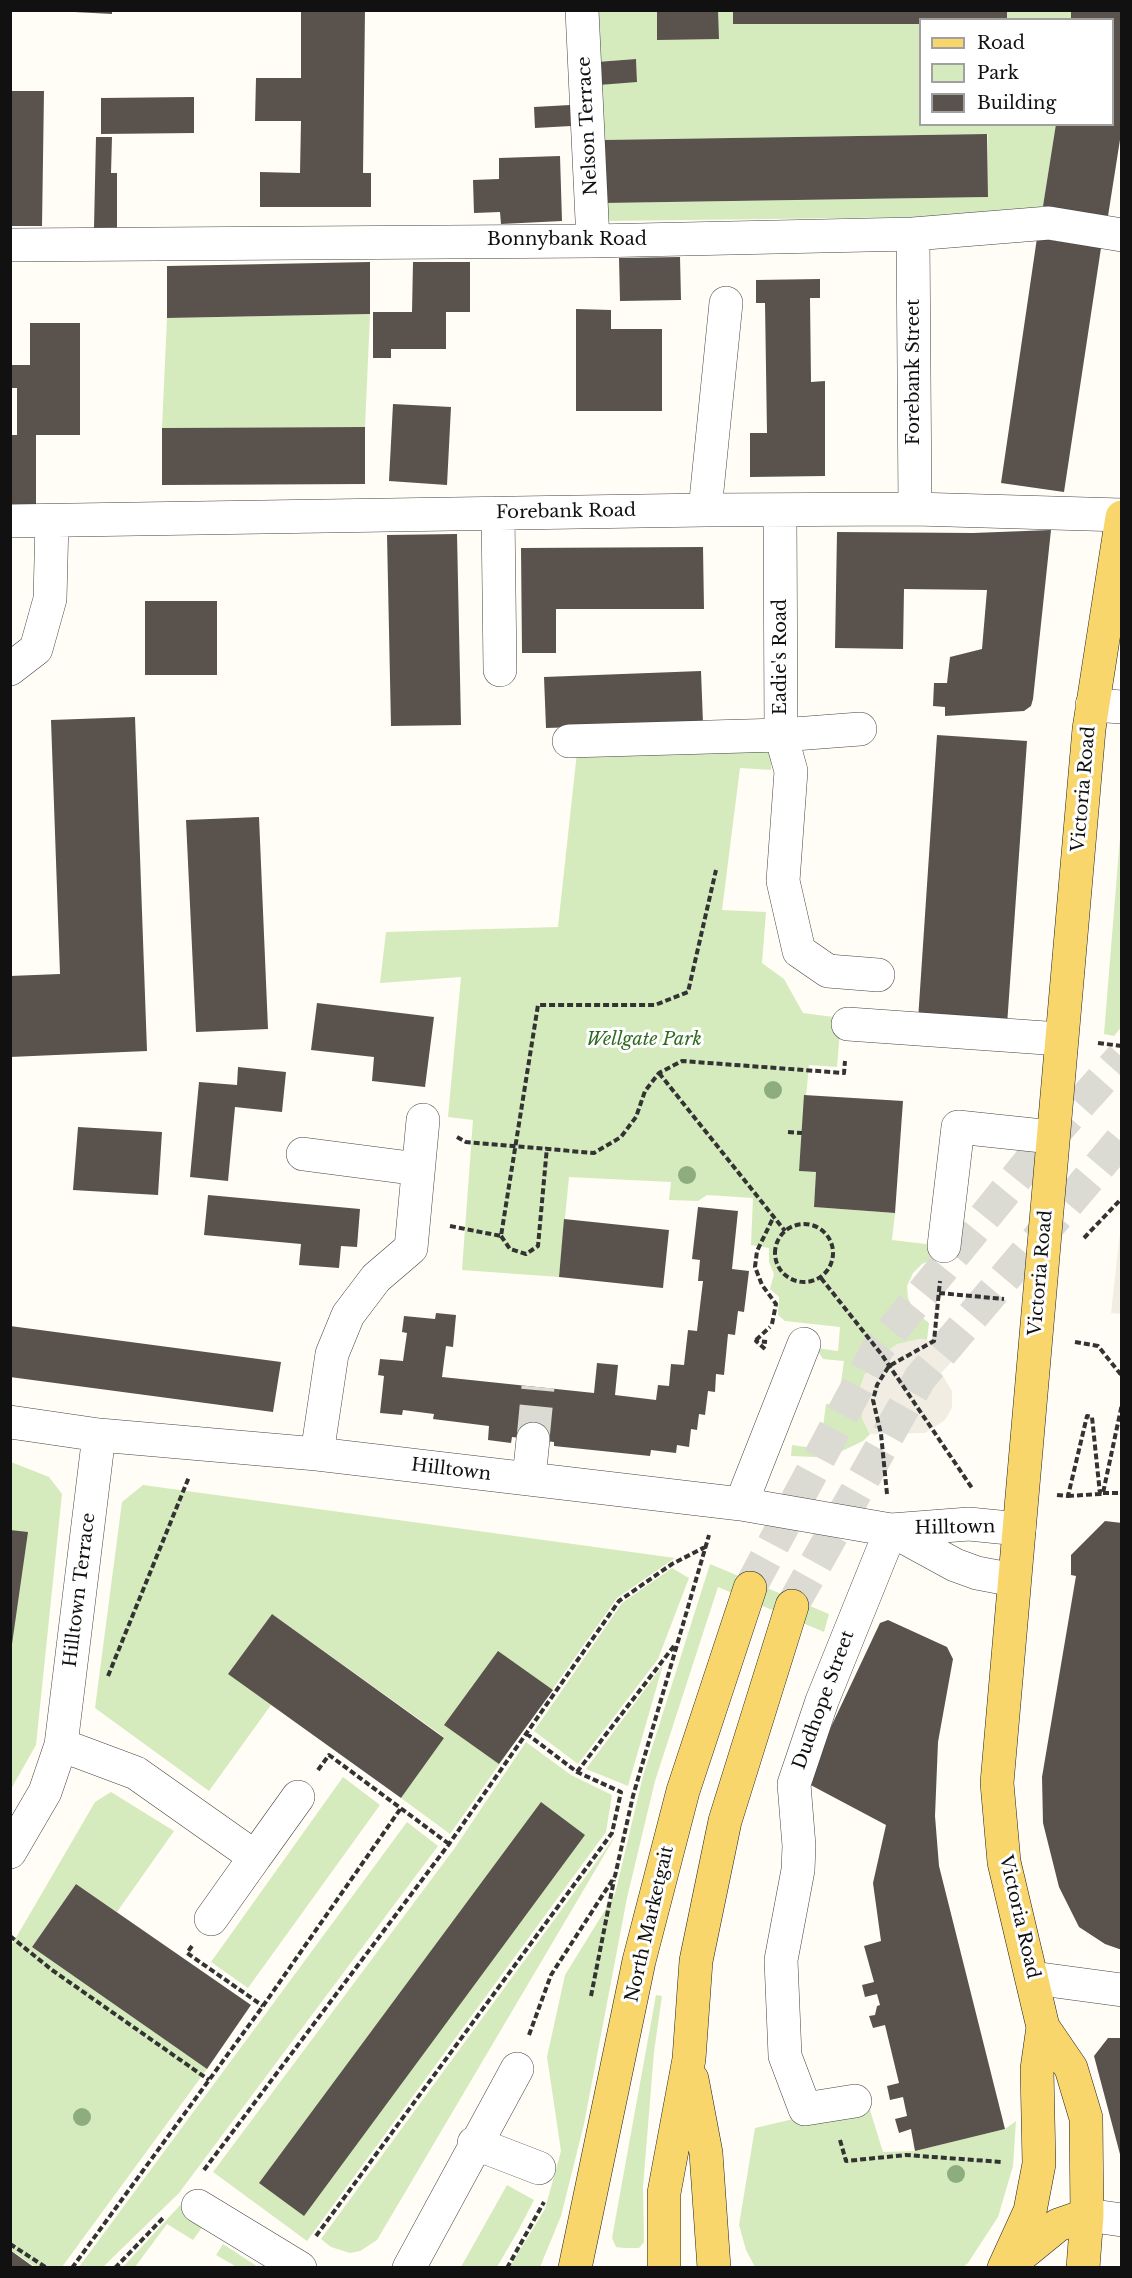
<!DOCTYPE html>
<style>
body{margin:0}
#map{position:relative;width:1132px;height:2278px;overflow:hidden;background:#fffdf5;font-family:"Libre Baskerville",serif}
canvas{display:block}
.frame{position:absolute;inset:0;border:12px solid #111;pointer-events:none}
.legend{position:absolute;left:919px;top:18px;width:195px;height:108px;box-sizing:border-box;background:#fff;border:2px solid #a0a0a0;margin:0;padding:8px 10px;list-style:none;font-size:18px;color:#111}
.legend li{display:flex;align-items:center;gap:12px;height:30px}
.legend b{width:30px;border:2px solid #a0a0a0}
</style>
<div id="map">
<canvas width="1132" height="2278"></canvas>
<div class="frame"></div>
<ul class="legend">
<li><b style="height:8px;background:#f9d66b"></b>Road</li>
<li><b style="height:16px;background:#d5ebbd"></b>Park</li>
<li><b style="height:16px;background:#5a524d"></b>Building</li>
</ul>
</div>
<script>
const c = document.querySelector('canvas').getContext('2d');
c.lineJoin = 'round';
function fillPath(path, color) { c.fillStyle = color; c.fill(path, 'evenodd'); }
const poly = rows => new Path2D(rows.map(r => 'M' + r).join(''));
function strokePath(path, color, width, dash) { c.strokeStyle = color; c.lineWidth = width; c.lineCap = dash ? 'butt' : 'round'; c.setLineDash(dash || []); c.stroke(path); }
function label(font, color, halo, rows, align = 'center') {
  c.font = font + ' "Libre Baskerville",serif'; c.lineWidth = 6; c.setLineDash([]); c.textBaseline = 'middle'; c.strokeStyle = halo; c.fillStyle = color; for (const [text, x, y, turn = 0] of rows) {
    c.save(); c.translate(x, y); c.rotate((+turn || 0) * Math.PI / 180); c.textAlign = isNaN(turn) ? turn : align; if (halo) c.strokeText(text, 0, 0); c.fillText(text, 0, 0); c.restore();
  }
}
const green = poly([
 [595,11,1071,11,1071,19,920,20,920,124,1056,125,1043,206,1015,216,605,221,604,203,988,197,988,134,603,140,599,85,637,81,636,59,597,62],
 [370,314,365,427,162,428,167,318],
 [728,748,772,753,771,770,740,768,722,910,766,912,762,963,784,979,803,1013,841,1018,837,1067,809,1065,799,1171,816,1172,814,1207,895,1213,892,1240,934,1245,933,1259,922,1264,913,1273,907,1286,908,1298,914,1311,929,1323,927,1340,919,1339,865,1374,858,1394,863,1420,870,1434,863,1441,838,1453,815,1457,791,1456,792,1445,820,1449,826,1404,838,1404,844,1361,823,1359,816,1348,838,1351,840,1327,785,1321,778,1315,779,1297,770,1289,774,1274,769,1262,769,1248,751,1245,753,1198,707,1195,698,1201,669,1200,671,1182,569,1177,559,1277,462,1270,473,1120,448,1117,461,977,380,983,386,932,558,927,577,752],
 [1121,825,1122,1026,1114,1036,1104,1034],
 [11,1462,49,1477,62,1494,36,1745,11,1789],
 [143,1485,675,1558,617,1598,450,1834,401,1798,444,1737,272,1614,229,1674,271,1705,209,1791,95,1708,122,1502],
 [710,1564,829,1614,824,1632,718,1587,655,1781,627,1898,584,2124,561,2216,540,2267,509,2268,545,2209,561,2151,547,2057,565,1975,615,1894,643,1776],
 [672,1568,689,1578,658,1659,578,1764,534,1731,622,1603],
 [663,1665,628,1786,586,1769],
 [526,1742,571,1775,612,1795,606,1832,307,2241,213,2172,454,1849],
 [343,1777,380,1805,248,1988,211,1962],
 [111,1792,174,1831,117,1912,76,1884,32,1947,207,2069,62,2267,35,2267,11,2250,10,1948,95,1802],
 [407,1822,438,1846,179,2193,103,2267,79,2267],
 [616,1835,377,2240,360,2251,350,2253,331,2247,321,2239],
 [656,1995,662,1996,654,2052,643,2187,644,2242,639,2248,624,2248,616,2247,612,2238],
 [870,2110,883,2152,915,2151,1005,2129,1016,2121,1013,2166,998,2217,968,2263,963,2267,755,2267,746,2250,739,2225,755,2128,819,2113],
 [507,2185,534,2200,518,2231,497,2267,461,2267],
 [183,2202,209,2218,193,2240,167,2224,135,2267,122,2268],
 [223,2244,258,2267,237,2267,216,2255]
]);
const plaza = poly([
 [1121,1223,1121,1314,1111,1313],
 [919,1339,944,1343,959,1354,941,1373,952,1391,952,1408,945,1420,925,1433,870,1434,863,1420,858,1394,865,1374,882,1355,897,1344]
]);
const building = poly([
 [36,10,112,10,112,14],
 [301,10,365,10,363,173,371,173,371,207,260,207,260,172,300,173,301,121,255,121,256,78,301,78],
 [657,10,718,10,719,39,657,40],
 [733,10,1007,10,1007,20,920,20,920,24,733,24],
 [1071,10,1122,10,1122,127,1108,216,1043,206,1056,124,1113,124,1113,20,1071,20],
 [636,59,637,82,599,85,597,62],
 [10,91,44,91,42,226,10,226],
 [194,97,194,133,101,134,101,98],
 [570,105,571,126,535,128,534,107],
 [987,134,988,197,604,203,603,140],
 [96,137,112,137,111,173,117,173,117,228,94,228],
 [560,156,562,221,501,224,500,212,474,213,473,180,499,179,499,158],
 [1037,238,1101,248,1064,492,1001,483],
 [680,257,681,300,620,301,619,258],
 [370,262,370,314,167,318,167,266],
 [413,262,470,262,470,312,446,312,446,349,391,349,391,358,373,358,373,312,412,312],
 [820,279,820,298,810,298,811,382,825,381,825,476,750,477,750,433,767,433,765,303,756,303,756,280],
 [576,309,611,310,611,329,662,329,662,411,576,411],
 [30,323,80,323,80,435,36,435,36,505,10,506,10,435,17,435,17,388,10,388,10,365,30,365],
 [393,404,451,407,447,485,389,481],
 [365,427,365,484,162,485,162,428],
 [1051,530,1033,699,1031,706,1024,711,945,716,945,707,933,706,934,683,947,683,950,657,982,649,987,590,904,589,903,649,835,648,837,532,973,533],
 [457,534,461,725,391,726,387,535],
 [703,547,704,609,556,609,556,653,522,653,521,548],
 [145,601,217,601,217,675,145,675],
 [701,671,703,723,546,728,544,677],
 [135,717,147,1051,10,1057,10,976,60,974,51,720],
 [937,735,1027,741,1007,1025,918,1020],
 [259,817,268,1029,196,1032,186,820],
 [317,1003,434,1017,425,1087,372,1081,374,1057,311,1050],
 [238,1067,286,1072,282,1112,235,1107,228,1181,190,1177,199,1082,237,1085],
 [804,1095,903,1101,895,1213,814,1207,816,1172,799,1171],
 [78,1127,162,1132,158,1195,73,1190],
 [208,1195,360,1209,357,1247,341,1246,339,1268,299,1265,301,1244,204,1235],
 [698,1207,738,1211,732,1269,749,1271,744,1312,738,1311,735,1335,728,1334,724,1375,716,1374,715,1392,708,1391,705,1415,699,1414,697,1430,691,1429,689,1447,677,1445,676,1453,651,1450,650,1456,554,1446,554,1442,512,1437,511,1443,488,1440,489,1426,433,1419,434,1414,403,1410,402,1415,380,1413,384,1376,378,1375,380,1359,403,1361,407,1333,402,1332,404,1316,435,1319,436,1313,456,1315,453,1347,446,1346,442,1377,594,1393,597,1363,618,1365,615,1395,656,1400,658,1385,669,1386,671,1364,684,1365,688,1330,697,1331,703,1281,698,1281,700,1260,692,1259],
 [564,1219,669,1230,663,1288,559,1277],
 [10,1326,281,1362,273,1412,10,1377],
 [1105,1521,1122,1523,1122,1950,1105,1944,1079,1927,1059,1887,1043,1823,1042,1777,1076,1576,1071,1575,1071,1555],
 [10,1530,28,1532,12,1644,10,1644],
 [272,1614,444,1738,401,1798,228,1674],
 [888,1620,947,1647,953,1659,938,1742,935,1816,939,1866,1005,2129,915,2151,911,2129,899,2133,895,2119,907,2116,903,2097,890,2100,887,2086,899,2083,885,2025,873,2028,869,2016,875,2015,877,2006,880,2005,877,1994,865,1997,862,1985,874,1982,864,1946,881,1941,873,1883,886,1825,805,1782,880,1623],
 [498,1651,553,1690,499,1764,444,1725],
 [541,1802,585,1835,304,2216,259,2183],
 [76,1884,251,2005,207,2069,32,1947],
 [1108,2038,1122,2038,1121,2158,1094,2056],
 [10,2250,35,2268,10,2268]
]);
const minorTunnel = poly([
 [533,1439,538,1387]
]);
const majorTunnel = poly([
 [750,1588,878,1348,1039,1150,1122,1057],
 [792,1606,920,1378,1122,1139]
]);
const path = poly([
 [1098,1043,1122,1046],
 [659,1073,785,1231],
 [788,1132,802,1133],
 [457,1137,466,1142,594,1153,621,1137,636,1117,645,1091,659,1073,682,1061,844,1073,845,1061],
 '775 1253a29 29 0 1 1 58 0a29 29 0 1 1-58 0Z',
 [450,1226,501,1236,538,1005,655,1005,688,992,716,870],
 [501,1236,510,1249,526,1254,538,1246,547,1147],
 [1084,1238,1122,1198],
 [821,1278,882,1355,972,1488],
 [939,1293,1004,1299],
 [772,1324,776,1304,762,1285,755,1267,757,1251,774,1216],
 [756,1340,770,1327],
 [1075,1342,1098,1346,1122,1376],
 [765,1349,756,1341,767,1342],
 [1103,1493,1122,1493],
 [887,1494,881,1434,873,1400,877,1385,889,1366,934,1341,940,1281],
 [1057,1495,1068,1496,1087,1416,1092,1417,1100,1494,1103,1493,1122,1404],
 [1068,1496,1100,1494],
 [108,1676,189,1477],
 [318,1770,329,1755,449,1844],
 [577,1772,674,1646],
 [10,1936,52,1970,209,2080],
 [192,1946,187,1953,263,2006],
 [591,1996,614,1880],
 [529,2035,551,1975,615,1876,633,1796,709,1535],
 [840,2140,846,2161,906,2155,1002,2162],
 [204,2170,449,1844,619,1601,672,1564,707,1546],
 [316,2236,612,1833,621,1792,577,1772,527,1734],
 [10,2244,47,2268],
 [72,2268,263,2006,401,1808],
 [115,2268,164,2217],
 [507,2268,544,2202]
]);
const minor = poly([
 [582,10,593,241],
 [913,234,915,509],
 [10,245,593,241,913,234,1049,223,1122,235],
 [705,510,726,303],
 [780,510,781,735,791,771,783,881,799,951,828,971,878,975],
 [498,513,500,670],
 [10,521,705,510,915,509,1122,515],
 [10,669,36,649,50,599,52,521],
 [1092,705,1122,707],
 [569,741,781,735,860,729],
 [848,1024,1060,1039],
 [303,1154,418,1169],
 [944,1246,958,1127,1052,1137],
 [10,1422,99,1435,317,1454,741,1504,891,1530,969,1524,1019,1529],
 [317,1454,332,1354,348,1315,376,1278,411,1248,423,1120],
 [529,1479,533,1439],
 [741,1504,804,1344],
 [891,1530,955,1565,977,1573,1014,1580],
 [61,1745,136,1773,255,1857,298,1797],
 [10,1852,45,1792,61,1745,99,1435],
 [211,1919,255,1857],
 [1033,1978,1122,1990],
 [855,2101,805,2109,785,2056,781,1960,798,1870,799,1846,794,1784,822,1701,891,1530],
 [474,2143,539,2168],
 [198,2206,300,2268],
 [1087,2215,1122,2220],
 [409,2268,517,2069]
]);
const major = poly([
 [1043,2027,1071,2068,1086,2118,1087,2215,1083,2268],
 [692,2079,706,2153,714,2268],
 [1009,2265,1058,2225,1087,2215],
 [575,2268,639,1961,683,1791,750,1588],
 [664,2268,664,2193,689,2059,696,1961,725,1821,792,1606],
 [1004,2268,1030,2211,1039,2164,1037,2069,1043,2027,1004,1862,997,1783,1089,729,1122,517]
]);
const trees = [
 [773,1090],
 [687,1175],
 [82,2117],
 [956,2174]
];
const streetNames = [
 ["Nelson Terrace",588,126,-93],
 ["Bonnybank Road",567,240],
 ["Forebank Street",914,372,-90],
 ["Forebank Road",566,512,-1],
 ["Eadie's Road",781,657,-90],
 ["Victoria Road",1084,789,-85],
 ["Victoria Road",1041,1273,-85],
 ["Hilltown",451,1470,7],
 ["Hilltown",955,1528,-1],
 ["Hilltown Terrace",80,1590,-83],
 ["Dudhope Street",824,1700,-70],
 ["Victoria Road",1019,1917,77],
 ["North Marketgait",650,1924,-77]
];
const parkNames = [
 ["Wellgate Park",644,1040]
];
fillPath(green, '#d5ebbd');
fillPath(plaza, '#f1ede2');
fillPath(building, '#5a524d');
strokePath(minorTunnel, '#dbdad3', 33, [33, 16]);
strokePath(majorTunnel, '#dbdad3', 33, [33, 16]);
strokePath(minor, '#444', 34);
strokePath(major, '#222', 34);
strokePath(path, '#333', 4, [6, 3]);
strokePath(minor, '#fff', 33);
strokePath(major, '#f9d66b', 33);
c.fillStyle = '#8dad7f';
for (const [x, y] of trees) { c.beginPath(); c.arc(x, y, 9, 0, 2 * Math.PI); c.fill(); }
label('18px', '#111', '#fff', streetNames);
label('italic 18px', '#2f6b1f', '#fff', parkNames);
</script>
